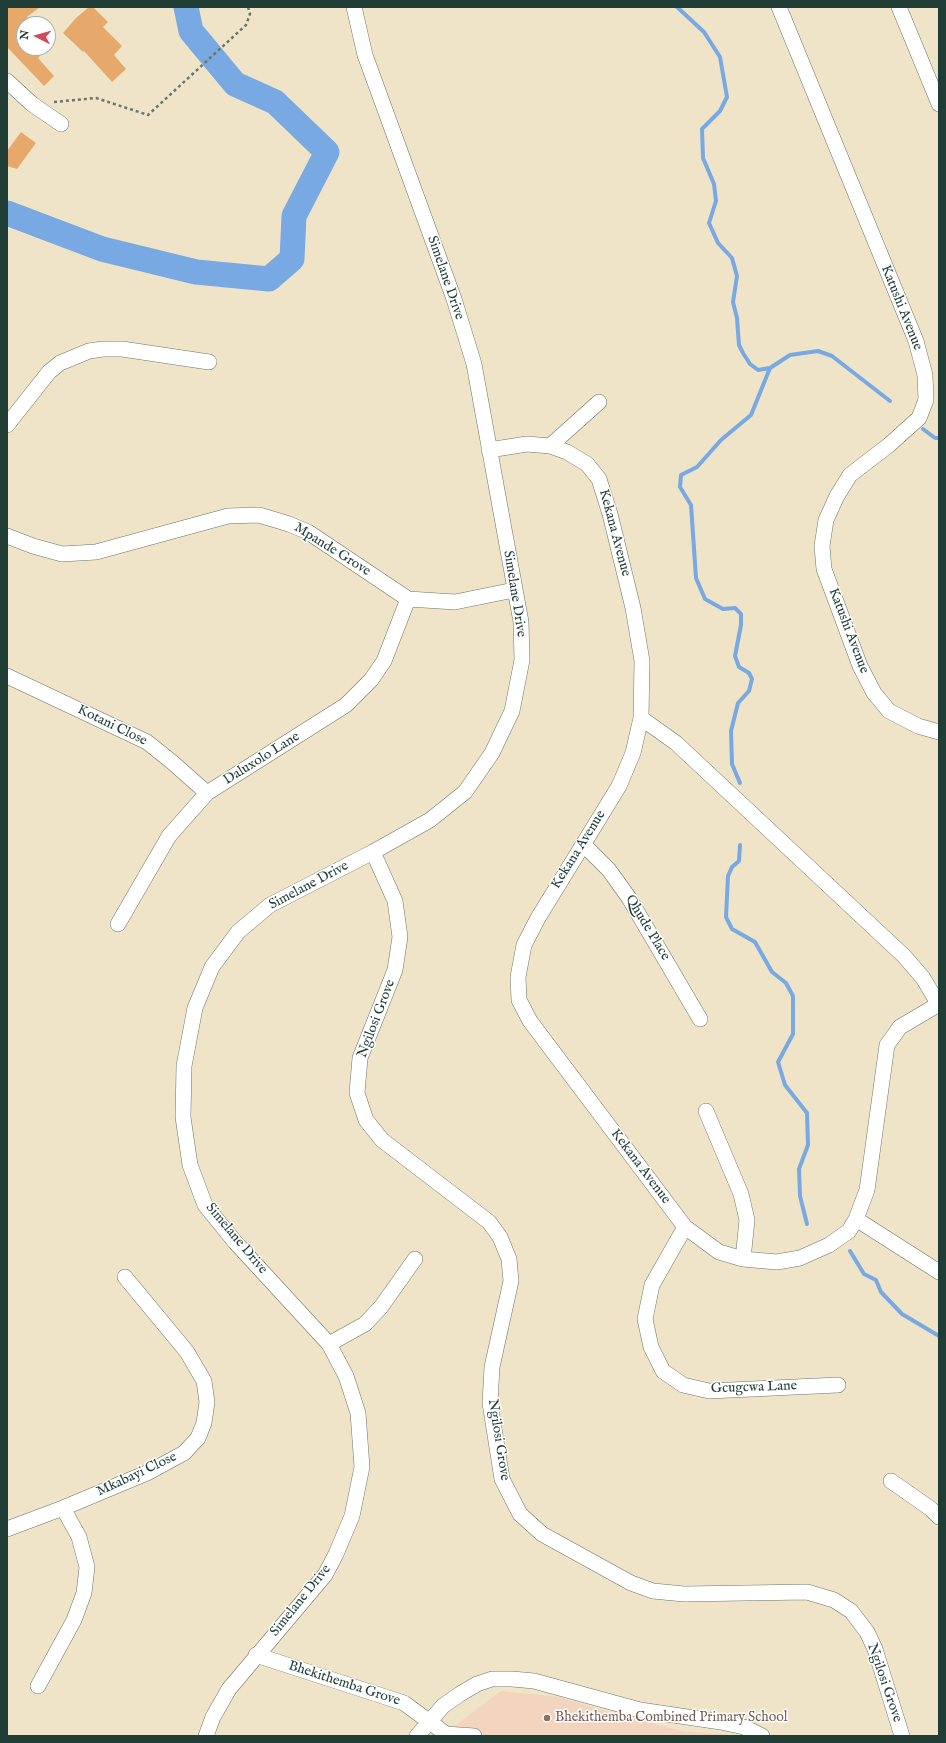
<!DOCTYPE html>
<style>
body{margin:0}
#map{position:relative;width:946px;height:1743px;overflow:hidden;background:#f0e4c8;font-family:"IM FELL English",serif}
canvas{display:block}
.frame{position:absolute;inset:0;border:8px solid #1f3d34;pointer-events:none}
.north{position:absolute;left:16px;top:16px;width:40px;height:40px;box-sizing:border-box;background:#fff;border:1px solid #a5b1ae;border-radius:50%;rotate:276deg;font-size:11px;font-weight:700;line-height:16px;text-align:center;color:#1f3d34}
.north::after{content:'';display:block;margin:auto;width:14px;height:18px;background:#d1495b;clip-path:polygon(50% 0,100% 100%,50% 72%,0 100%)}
</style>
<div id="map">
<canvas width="946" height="1743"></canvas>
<div class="frame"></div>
<div class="north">N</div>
</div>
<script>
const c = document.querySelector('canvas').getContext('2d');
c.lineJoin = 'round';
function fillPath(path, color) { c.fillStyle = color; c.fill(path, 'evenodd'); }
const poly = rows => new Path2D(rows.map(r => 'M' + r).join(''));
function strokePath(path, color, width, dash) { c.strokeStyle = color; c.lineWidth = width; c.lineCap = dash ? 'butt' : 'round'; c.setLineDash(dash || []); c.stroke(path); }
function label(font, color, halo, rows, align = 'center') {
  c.font = font + ' "IM FELL English",serif'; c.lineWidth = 3; c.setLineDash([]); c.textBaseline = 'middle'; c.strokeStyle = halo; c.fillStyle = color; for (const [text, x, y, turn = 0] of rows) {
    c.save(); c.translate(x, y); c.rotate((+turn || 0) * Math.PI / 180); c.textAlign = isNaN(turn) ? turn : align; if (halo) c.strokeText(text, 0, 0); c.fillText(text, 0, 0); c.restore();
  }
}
const built = poly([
 [501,1691,559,1697,608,1712,682,1731,745,1736,447,1736,457,1724]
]);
const stream = poly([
 [677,7,704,32,720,57,727,97,720,111,702,129,703,158,714,184,716,201,709,223,718,243,732,258,737,276,733,302,737,318,739,345,743,353,750,364,758,370,770,368,790,355,818,351,832,356,890,401],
 [923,429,935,438,939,438],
 [740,783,732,764,731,731,738,703,749,691,752,679,749,673,739,667,735,656,741,625,741,614,735,608,723,609,705,599,696,578,691,505,680,487,681,475,697,467,721,440,751,415,770,368],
 [740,845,739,861,732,867,728,876,726,917,732,929,755,942,772,972,786,983,793,996,793,1034,778,1062,785,1085,807,1113,808,1145,799,1169,800,1196,807,1224],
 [850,1251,864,1274,876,1280,881,1292,902,1314,939,1336]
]);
const river = poly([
 [7,213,102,249,196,272,269,279,292,259,294,216,327,152,275,102,235,84,191,31,186,7]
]);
const building = poly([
 [7,7,40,7,27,17,31,21,28,24,24,24,24,27,16,35,24,43,24,48,47,48,38,58,54,76,44,86,7,47],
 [89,7,93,7,108,22,103,27,122,46,114,55,126,69,112,82,84,51,83,52,63,33,76,18],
 [21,132,36,143,17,169,7,166,7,151]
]);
const path = poly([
 [54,102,96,98,148,115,246,25,250,14,248,7]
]);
const minor = poly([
 [779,7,916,341,925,375,926,400,919,418,889,445,850,475,837,496,826,520,822,546,824,569,860,666,874,693,889,711,918,726,939,732],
 [899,7,939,104],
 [7,81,32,104,61,124],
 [7,425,49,372,60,363,89,351,103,349,122,349,209,362],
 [550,446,599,402],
 [489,450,527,444,550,446,567,452,587,464,599,479,610,514,633,608,642,661,641,718,633,753,619,786,538,918,524,945,518,977,519,1000,530,1021,685,1227,719,1252,743,1259,777,1262,800,1258,829,1245,849,1231,856,1219,867,1190,887,1045,900,1027,939,1004],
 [7,536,33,546,62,554,96,552,228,516,259,515,289,524,308,532,408,599,455,602,514,590],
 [7,676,147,742,172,762,207,793],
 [641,718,676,743,904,956,923,978,939,1005],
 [583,844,609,870,629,898,700,1019],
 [373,852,395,901,400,937,395,970,360,1058,357,1093,366,1120,382,1140,489,1222,500,1237,509,1259,511,1281,492,1367,490,1403,502,1479,520,1514,542,1534,631,1583,653,1591,684,1594,807,1592,834,1600,851,1611,867,1632,875,1649,902,1736],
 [118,924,169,836,207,793,346,705,371,680,384,661,408,599],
 [706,1111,741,1194,747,1220,743,1259],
 [856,1219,939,1272],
 [685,1227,652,1285,645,1319,651,1347,663,1371,683,1385,709,1391,838,1385],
 [329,1344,365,1324,381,1307,415,1259],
 [891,1481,931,1509,939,1517],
 [7,1529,63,1508,149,1472,184,1453,198,1438,204,1423,207,1402,204,1381,187,1352,125,1277],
 [256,1655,404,1703,446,1734,474,1736],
 [38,1686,74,1620,84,1593,87,1567,79,1537,63,1508],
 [206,1736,213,1717,229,1689,325,1575,336,1554,352,1516,362,1467,358,1413,346,1376,329,1344,235,1242,205,1205,190,1165,183,1117,184,1066,195,1008,212,967,238,932,270,905,373,852,430,820,465,792,492,753,512,711,522,660,521,622,474,364,454,299,365,55,354,7],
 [417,1736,443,1706,460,1694,477,1684,492,1679,512,1679,534,1681,640,1710,721,1722,744,1727,762,1736]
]);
const markers = [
 [547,1718,4,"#8d6e63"]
];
const streetNames = [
 ["Simelane Drive",445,278,71],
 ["Katushi Avenue",901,308,68],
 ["Kekana Avenue",614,533,75],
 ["Mpande Grove",332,550,32],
 ["Simelane Drive",514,594,81],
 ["Katushi Avenue",848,631,69],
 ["Kotani Close",112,726,26],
 ["Daluxolo Lane",262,759,-32],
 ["Kekana Avenue",579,850,-58],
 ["Simelane Drive",309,886,-28],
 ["Qhude Place",647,928,59],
 ["Ngilosi Grove",377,1019,-69],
 ["Kekana Avenue",640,1167,53],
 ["Simelane Drive",236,1239,50],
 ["Gcugcwa Lane",754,1388,-2],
 ["Ngilosi Grove",498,1440,81],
 ["Mkabayi Close",137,1475,-25],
 ["Simelane Drive",301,1601,-51],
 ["Ngilosi Grove",884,1683,71],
 ["Bhekithemba Grove",344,1684,18]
];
const educationNames = [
 ["Bhekithemba Combined Primary School",555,1718]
];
fillPath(built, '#f3d4bf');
strokePath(stream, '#78a9e3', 4);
strokePath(river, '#78a9e3', 25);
fillPath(building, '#e7a96b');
strokePath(minor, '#687768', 16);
strokePath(path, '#687768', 2.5, [3, 3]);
strokePath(minor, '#fff', 15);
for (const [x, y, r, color] of markers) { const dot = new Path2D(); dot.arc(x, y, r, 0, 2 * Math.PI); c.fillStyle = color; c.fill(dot); strokePath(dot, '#fff', 1.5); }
label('14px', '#1f3d34', '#fff', streetNames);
label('14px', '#785e54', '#fff', educationNames, 'left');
</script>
